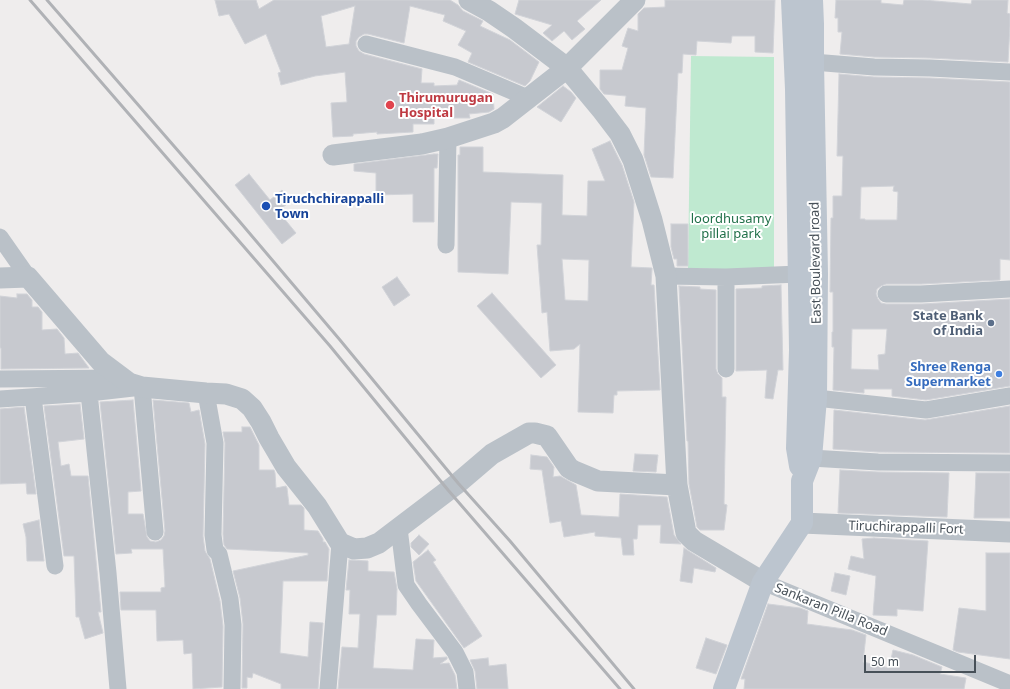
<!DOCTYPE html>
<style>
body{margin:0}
#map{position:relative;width:1010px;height:689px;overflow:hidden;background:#efeded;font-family:"Noto Sans",sans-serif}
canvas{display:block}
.scale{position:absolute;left:864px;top:655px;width:112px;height:18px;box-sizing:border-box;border:2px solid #475058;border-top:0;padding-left:5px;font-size:12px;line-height:14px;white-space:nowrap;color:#475058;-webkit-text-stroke:3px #fff;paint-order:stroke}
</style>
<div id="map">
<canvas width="1010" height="689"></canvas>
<div class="scale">50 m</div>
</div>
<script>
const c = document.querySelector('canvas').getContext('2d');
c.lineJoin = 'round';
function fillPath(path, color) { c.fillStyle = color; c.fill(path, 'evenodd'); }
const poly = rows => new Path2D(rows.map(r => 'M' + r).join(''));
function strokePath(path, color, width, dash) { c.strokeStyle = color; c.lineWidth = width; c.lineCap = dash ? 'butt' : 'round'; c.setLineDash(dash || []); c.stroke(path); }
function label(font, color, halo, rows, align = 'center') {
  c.font = font + ' "Noto Sans",sans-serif'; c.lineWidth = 4; c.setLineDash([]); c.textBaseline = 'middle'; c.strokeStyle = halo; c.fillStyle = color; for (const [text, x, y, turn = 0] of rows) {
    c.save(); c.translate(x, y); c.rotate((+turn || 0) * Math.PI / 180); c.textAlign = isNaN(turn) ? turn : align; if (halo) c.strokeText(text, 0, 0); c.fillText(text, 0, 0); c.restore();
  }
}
const green = poly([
 [691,56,774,57,774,271,688,268]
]);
const building = poly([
 [215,0,256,0,259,9,274,0,450,0,458,5,463,11,483,21,480,26,510,40,539,62,530,81,525,86,468,62,472,53,458,45,466,31,443,21,445,15,410,6,404,43,368,34,364,34,359,37,356,41,356,46,359,51,364,54,422,69,421,83,434,83,434,86,457,85,459,80,493,94,494,109,489,112,469,114,470,118,434,118,434,124,413,124,413,132,377,134,377,132,353,134,353,136,333,137,331,103,347,102,345,72,315,76,281,85,278,73,281,72,266,34,245,44,229,14,219,16,215,0],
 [355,6,349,44,326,47,321,16,355,6],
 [519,0,601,0,577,21,585,29,572,40,564,31,552,41,543,33,552,25,515,14,519,0],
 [665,0,775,0,773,53,755,52,755,36,732,36,731,43,697,41,696,55,683,54,682,73,678,73,673,178,651,177,644,155,646,108,625,106,626,96,604,94,600,89,600,70,622,70,628,48,622,46,628,28,638,31,638,14,644,8,665,7,665,0],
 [836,0,881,0,881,3,903,5,904,0,923,0,971,4,972,0,1008,0,1007,13,1010,14,1010,26,1008,62,930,58,874,57,840,54,842,32,838,32,838,18,835,18,836,0],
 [839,74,874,77,930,78,1010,82,1010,260,1000,259,1000,280,921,284,886,284,881,286,877,289,876,294,878,299,881,303,886,304,922,304,1010,299,1010,386,926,400,892,396,892,389,864,389,864,393,833,390,834,347,832,347,832,332,833,332,833,292,830,292,831,218,833,218,833,196,842,196,843,156,837,156,839,74],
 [894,186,893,191,898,192,897,220,865,220,865,219,860,219,861,187,894,186],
 [852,329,887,329,885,354,878,355,879,370,851,369,852,329],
 [563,86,571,92,576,98,561,122,537,107,563,86],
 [610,141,622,165,634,202,631,267,652,268,652,269,651,285,654,285,660,390,617,391,617,395,614,395,613,413,578,412,580,344,574,349,550,351,547,312,542,313,537,245,541,245,542,203,511,202,508,274,458,272,458,155,460,155,460,147,483,147,483,172,563,175,562,215,587,216,588,181,605,181,592,149,610,141],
 [562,259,589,260,588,301,565,300,562,259],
 [434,154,438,154,437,168,434,168,434,222,413,222,413,194,376,195,376,173,354,171,354,164,434,154],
 [249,174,270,200,282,190,291,201,278,211,296,233,282,244,235,185,249,174],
 [671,224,688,224,688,266,677,266,677,259,674,259,671,247,671,224],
 [397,277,410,295,394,306,382,287,397,277],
 [781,285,783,370,778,370,773,399,765,398,767,370,736,371,736,289,762,288,762,286,781,285],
 [679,286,700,287,700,289,716,290,716,369,718,374,722,378,722,397,726,397,724,504,727,505,724,530,700,530,697,527,689,484,688,441,687,441,679,286],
 [492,293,556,365,541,378,477,306,492,293],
 [17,294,27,294,32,300,32,307,38,307,42,312,42,330,57,329,64,338,65,354,78,353,89,368,1,369,1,348,0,348,0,296,17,298,17,294],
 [133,400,141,491,128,492,128,514,143,514,147,537,150,541,156,542,161,540,164,536,165,531,153,400,189,403,191,412,199,410,205,444,203,536,205,551,210,559,220,601,223,626,222,687,193,689,192,653,184,654,183,640,157,641,156,610,121,610,120,592,161,592,161,588,165,587,163,549,131,549,132,553,116,554,100,402,133,400],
 [80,404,84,439,58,442,61,466,69,464,71,476,88,476,101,612,98,612,103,633,85,639,79,617,76,617,74,556,64,556,44,406,80,404],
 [1010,406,1010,453,878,452,833,449,834,410,925,420,1010,406],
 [24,407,36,494,27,494,26,483,0,484,0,409,24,407],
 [242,427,250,427,259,445,259,470,274,470,275,473,276,488,286,486,287,488,289,505,301,505,304,508,304,530,318,531,323,539,323,542,325,542,329,549,327,581,283,581,280,653,308,657,310,622,323,623,318,689,281,689,281,684,253,673,252,678,247,677,247,688,242,688,243,624,240,598,233,571,308,555,308,553,227,549,224,545,223,534,225,443,223,432,242,432,242,427],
 [635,454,658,455,656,472,633,471,635,454],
 [531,455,547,457,554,467,553,477,560,476,576,485,581,515,619,517,620,494,667,497,674,535,681,544,660,543,661,525,638,525,637,539,633,539,634,555,623,555,621,538,595,536,595,532,564,537,561,521,550,523,542,470,530,469,531,455],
 [840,470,878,472,949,473,947,517,838,513,840,470],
 [976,473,1010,473,1010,518,974,518,976,473],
 [39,520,44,561,27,561,26,537,23,524,39,520],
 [419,535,429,544,419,555,411,547,411,543,419,535],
 [874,538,928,541,923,611,897,609,897,616,873,615,876,576,848,569,851,556,864,559,862,539,874,538],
 [684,548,716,568,715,572,694,568,692,583,680,581,684,548],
 [428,550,436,560,433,562,482,636,464,648,416,581,413,562,428,550],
 [986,553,1010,553,1010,659,958,652,953,650,959,608,986,611,986,553],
 [349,560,368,561,368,571,394,572,397,589,396,615,377,615,373,668,413,670,416,639,434,640,433,658,447,657,447,659,440,664,449,663,455,675,457,689,338,689,342,647,358,648,360,614,349,614,350,590,346,590,349,560],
 [835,573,850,576,846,595,831,591,835,573],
 [768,604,800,608,808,611,807,624,852,630,866,635,863,662,889,668,893,650,913,655,942,667,940,674,966,678,964,689,744,689,745,679,741,679,768,604],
 [706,638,727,645,716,674,696,668,706,638],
 [488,658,489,666,506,664,508,689,477,689,475,671,470,660,488,658]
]);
const minor = poly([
 [366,44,455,67,528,98],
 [813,62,874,67,930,68,1010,72],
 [0,237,28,277],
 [446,245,448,138],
 [666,276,726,277,799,274],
 [886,294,921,294,1010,289],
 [726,369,726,277],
 [0,379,122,378],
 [89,393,108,573,118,689],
 [206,393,215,443,213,535,215,550,219,554,230,599,233,625,232,689],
 [33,397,55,566],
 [816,398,926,410,1010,396],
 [0,399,89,393,142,387,155,532],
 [811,458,878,462,1010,463],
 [399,528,406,585,419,604,455,652,465,672,467,689],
 [763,582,1010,684],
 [328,689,340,543]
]);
const tertiary = poly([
 [469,0,489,11,514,28,567,68,601,109,620,134,633,160,652,220,666,276,677,485],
 [333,155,422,144,448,138,494,123,503,118,567,68,635,0],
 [0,278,28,277,101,362,129,383,142,387,206,393,226,394,242,399,252,408,261,422,269,438,286,467,317,506,340,543,354,549,367,548,379,543,458,483,492,454,529,433,535,433,547,436,569,468,574,471,598,481,677,485,686,533,694,541,763,582],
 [802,523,1010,532]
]);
const secondary = poly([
 [792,0,796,89,800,350,797,448,800,466],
 [724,689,763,582,802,523,802,481,811,458,816,398,817,274,813,62,813,24,812,0]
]);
const rail = poly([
 [30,0,330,346,448,490,620,689],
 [47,0,240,222,340,340,458,483,510,541,634,689]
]);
const markers = [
 [390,105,5,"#e0444e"],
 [266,206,5,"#1a4fb4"],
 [991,323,4,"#5c6f8a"],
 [999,374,4,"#3f7fe0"]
];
const healthNames = [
 ["Thirumurugan",399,98],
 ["Hospital",399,113]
];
const transitNames = [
 ["Tiruchchirappalli",275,199],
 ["Town",275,214]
];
const parkNames = [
 ["loordhusamy",731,219],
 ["pillai park",731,234]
];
const streetNames = [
 ["East Boulevard road",816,263,-91],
 ["Tiruchirappalli Fort",906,528,2],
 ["Sankaran Pilla Road",831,610,22]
];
const serviceNames = [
 ["State Bank",983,316],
 ["of India",983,331]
];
const shopNames = [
 ["Shree Renga",991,367],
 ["Supermarket",991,382]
];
fillPath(green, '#bfe9d0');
fillPath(building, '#c7c9cf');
strokePath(building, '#d1d3d8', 1);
strokePath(minor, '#bac1c8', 17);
strokePath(tertiary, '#bac1c8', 21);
strokePath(secondary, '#bcc5cf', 22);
strokePath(rail, '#b0b2b6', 3);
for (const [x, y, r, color] of markers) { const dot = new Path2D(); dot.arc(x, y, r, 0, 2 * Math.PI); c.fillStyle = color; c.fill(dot); strokePath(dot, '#fff', 1.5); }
label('bold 13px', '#be3a42', '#fff', healthNames, 'left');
label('bold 13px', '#164399', '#fff', transitNames, 'left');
label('13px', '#217049', '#fff', parkNames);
label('13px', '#475058', '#fff', streetNames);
label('bold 13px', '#4e5e75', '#fff', serviceNames, 'right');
label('bold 13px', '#366cbe', '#fff', shopNames, 'right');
</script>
